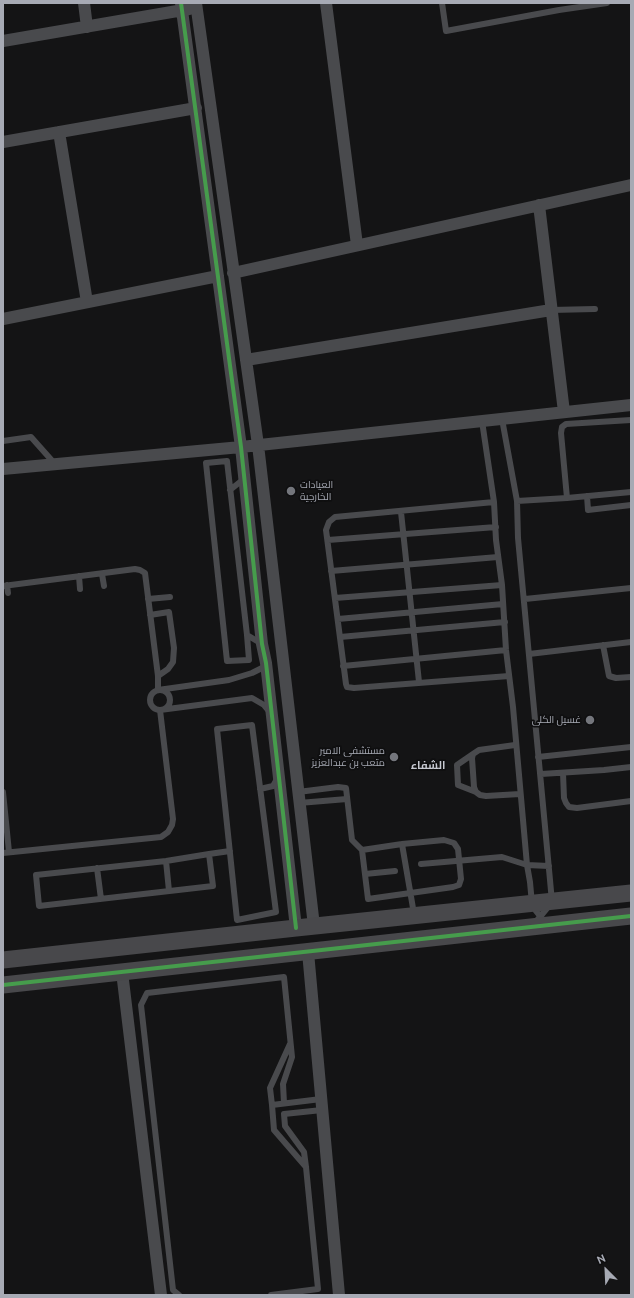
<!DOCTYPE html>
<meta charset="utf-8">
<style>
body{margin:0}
#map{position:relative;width:634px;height:1298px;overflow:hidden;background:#141415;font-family:Ubuntu,sans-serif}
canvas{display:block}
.frame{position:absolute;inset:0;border:4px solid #a7aab4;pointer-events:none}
.north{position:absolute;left:586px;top:1250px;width:40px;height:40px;-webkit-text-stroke:3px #0f0f10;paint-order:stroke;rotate:336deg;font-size:11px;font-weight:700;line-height:16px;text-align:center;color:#a7aab4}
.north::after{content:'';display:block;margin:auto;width:14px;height:18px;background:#a7aab4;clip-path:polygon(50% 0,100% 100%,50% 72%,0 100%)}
</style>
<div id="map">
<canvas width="634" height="1298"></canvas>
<div class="frame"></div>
<div class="north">N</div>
</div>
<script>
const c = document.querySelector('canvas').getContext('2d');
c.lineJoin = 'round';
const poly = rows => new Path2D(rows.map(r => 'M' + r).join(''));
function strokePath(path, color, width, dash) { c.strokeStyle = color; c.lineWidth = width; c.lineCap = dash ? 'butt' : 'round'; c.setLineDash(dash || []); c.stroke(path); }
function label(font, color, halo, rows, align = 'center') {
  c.font = font + ' Ubuntu,Cairo,sans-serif'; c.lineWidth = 3.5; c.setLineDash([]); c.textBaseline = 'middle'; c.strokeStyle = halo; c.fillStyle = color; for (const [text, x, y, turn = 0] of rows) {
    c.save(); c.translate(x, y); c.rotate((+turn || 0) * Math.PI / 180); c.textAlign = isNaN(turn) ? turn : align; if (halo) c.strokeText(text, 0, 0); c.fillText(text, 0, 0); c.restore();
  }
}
const lane = poly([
 [442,3,446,31,559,10,607,3],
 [551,310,595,309],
 [502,419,517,501,518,538,550,880,552,902,535,923],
 [482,421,494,502,496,540,502,585,506,650,513,707,527,865,530,882,532,904,536,911,543,920],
 [3,441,31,437,55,464],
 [230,490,245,478],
 [587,496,588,510,631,505],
 [567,498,561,433,562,427,566,424,631,420],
 [517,501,567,498,631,492],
 [494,502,335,517,329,522,326,530,346,684,347,687,354,688,509,676],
 [401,512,419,682],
 [328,540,496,527],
 [331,571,498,557],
 [102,574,104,586],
 [79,576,80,589],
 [7,585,8,593],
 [3,586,135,569,140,570,145,573,158,676,158,690,229,680,252,673,262,668,266,663],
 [335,598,502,585],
 [148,599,170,597],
 [525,599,631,588],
 [150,615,169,612,174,648,173,662,168,669,158,676],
 [338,619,503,604],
 [247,635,227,461,206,463,227,661,249,660,247,635,262,644],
 [340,637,505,622],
 [603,645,609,676,616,678,631,677],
 [529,654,631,642],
 [343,666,506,650],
 '150 700a10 10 0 1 1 20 0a10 10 0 1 1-20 0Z',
 [252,725,276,912,237,920,217,729,252,725],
 [515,745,479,750,473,754,472,758,474,787,476,792,480,795,486,796,520,794],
 [473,754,457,765,458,785,476,792],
 [538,757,631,747],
 [563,773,564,798,566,803,569,807,577,808,631,801],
 [541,774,604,770,631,767],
 [260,789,273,786,277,779],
 [3,792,9,852],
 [298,792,338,787,346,788,352,840,362,850,402,844,444,840,454,843,458,849,461,879,459,885,453,887,368,899,362,850],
 [299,803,347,799],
 [402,844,414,914],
 [3,853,161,837,168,832,172,825,173,819,160,710,252,698,264,705,269,711],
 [209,854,213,886,39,906,36,875,166,861,209,854,230,851],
 [166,861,169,891],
 [421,864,502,857,527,865,549,866],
 [97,868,101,899],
 [365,874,395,871],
 [272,1105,270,1088,290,1044],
 [306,1167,274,1130,272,1105,321,1099],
 [179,1295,173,1290,141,1005,147,993,284,977,292,1057,283,1084,284,1103],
 [271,1295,318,1289,306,1167,304,1152,285,1126,284,1114,322,1110]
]);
const street = poly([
 [84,3,87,27],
 [181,3,241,447,262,644,266,663,296,928],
 [196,3,258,445,314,926],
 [326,3,357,245],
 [3,41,189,9],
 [59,132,87,302],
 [3,142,196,108],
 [539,205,564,412],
 [233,273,631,185],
 [3,319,218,276],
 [246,360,551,310],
 [3,469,241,447,631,405],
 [308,952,339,1295],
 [122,972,161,1295]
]);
const secondary = poly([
 [3,960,296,928,631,893],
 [3,985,631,916]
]);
const cycleway = poly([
 [181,3,241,447,262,644,266,663,296,928],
 [3,985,631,916]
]);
const markers = [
 [291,491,5,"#74767c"],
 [590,720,5,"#74767c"],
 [394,757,5,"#74767c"]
];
const poiNames = [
 ["العيادات",300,485,"left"],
 ["الخارجية",300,497,"left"],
 ["غسيل الكلى",581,720],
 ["مستشفى الامير",385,751],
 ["متعب بن عبدالعزيز",385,763]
];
const neighbourhoodNames = [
 ["الشفاء",428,765]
];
strokePath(lane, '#494a4d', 6);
strokePath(street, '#494a4d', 12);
strokePath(secondary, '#48484b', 17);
strokePath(cycleway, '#469c4c', 4);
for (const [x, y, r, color] of markers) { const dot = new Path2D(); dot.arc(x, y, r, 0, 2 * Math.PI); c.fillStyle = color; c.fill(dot); strokePath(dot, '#0f0f10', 1.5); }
label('10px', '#a7aab4', '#0f0f10', poiNames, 'right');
label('bold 11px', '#c7c9d1', '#0f0f10', neighbourhoodNames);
</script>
